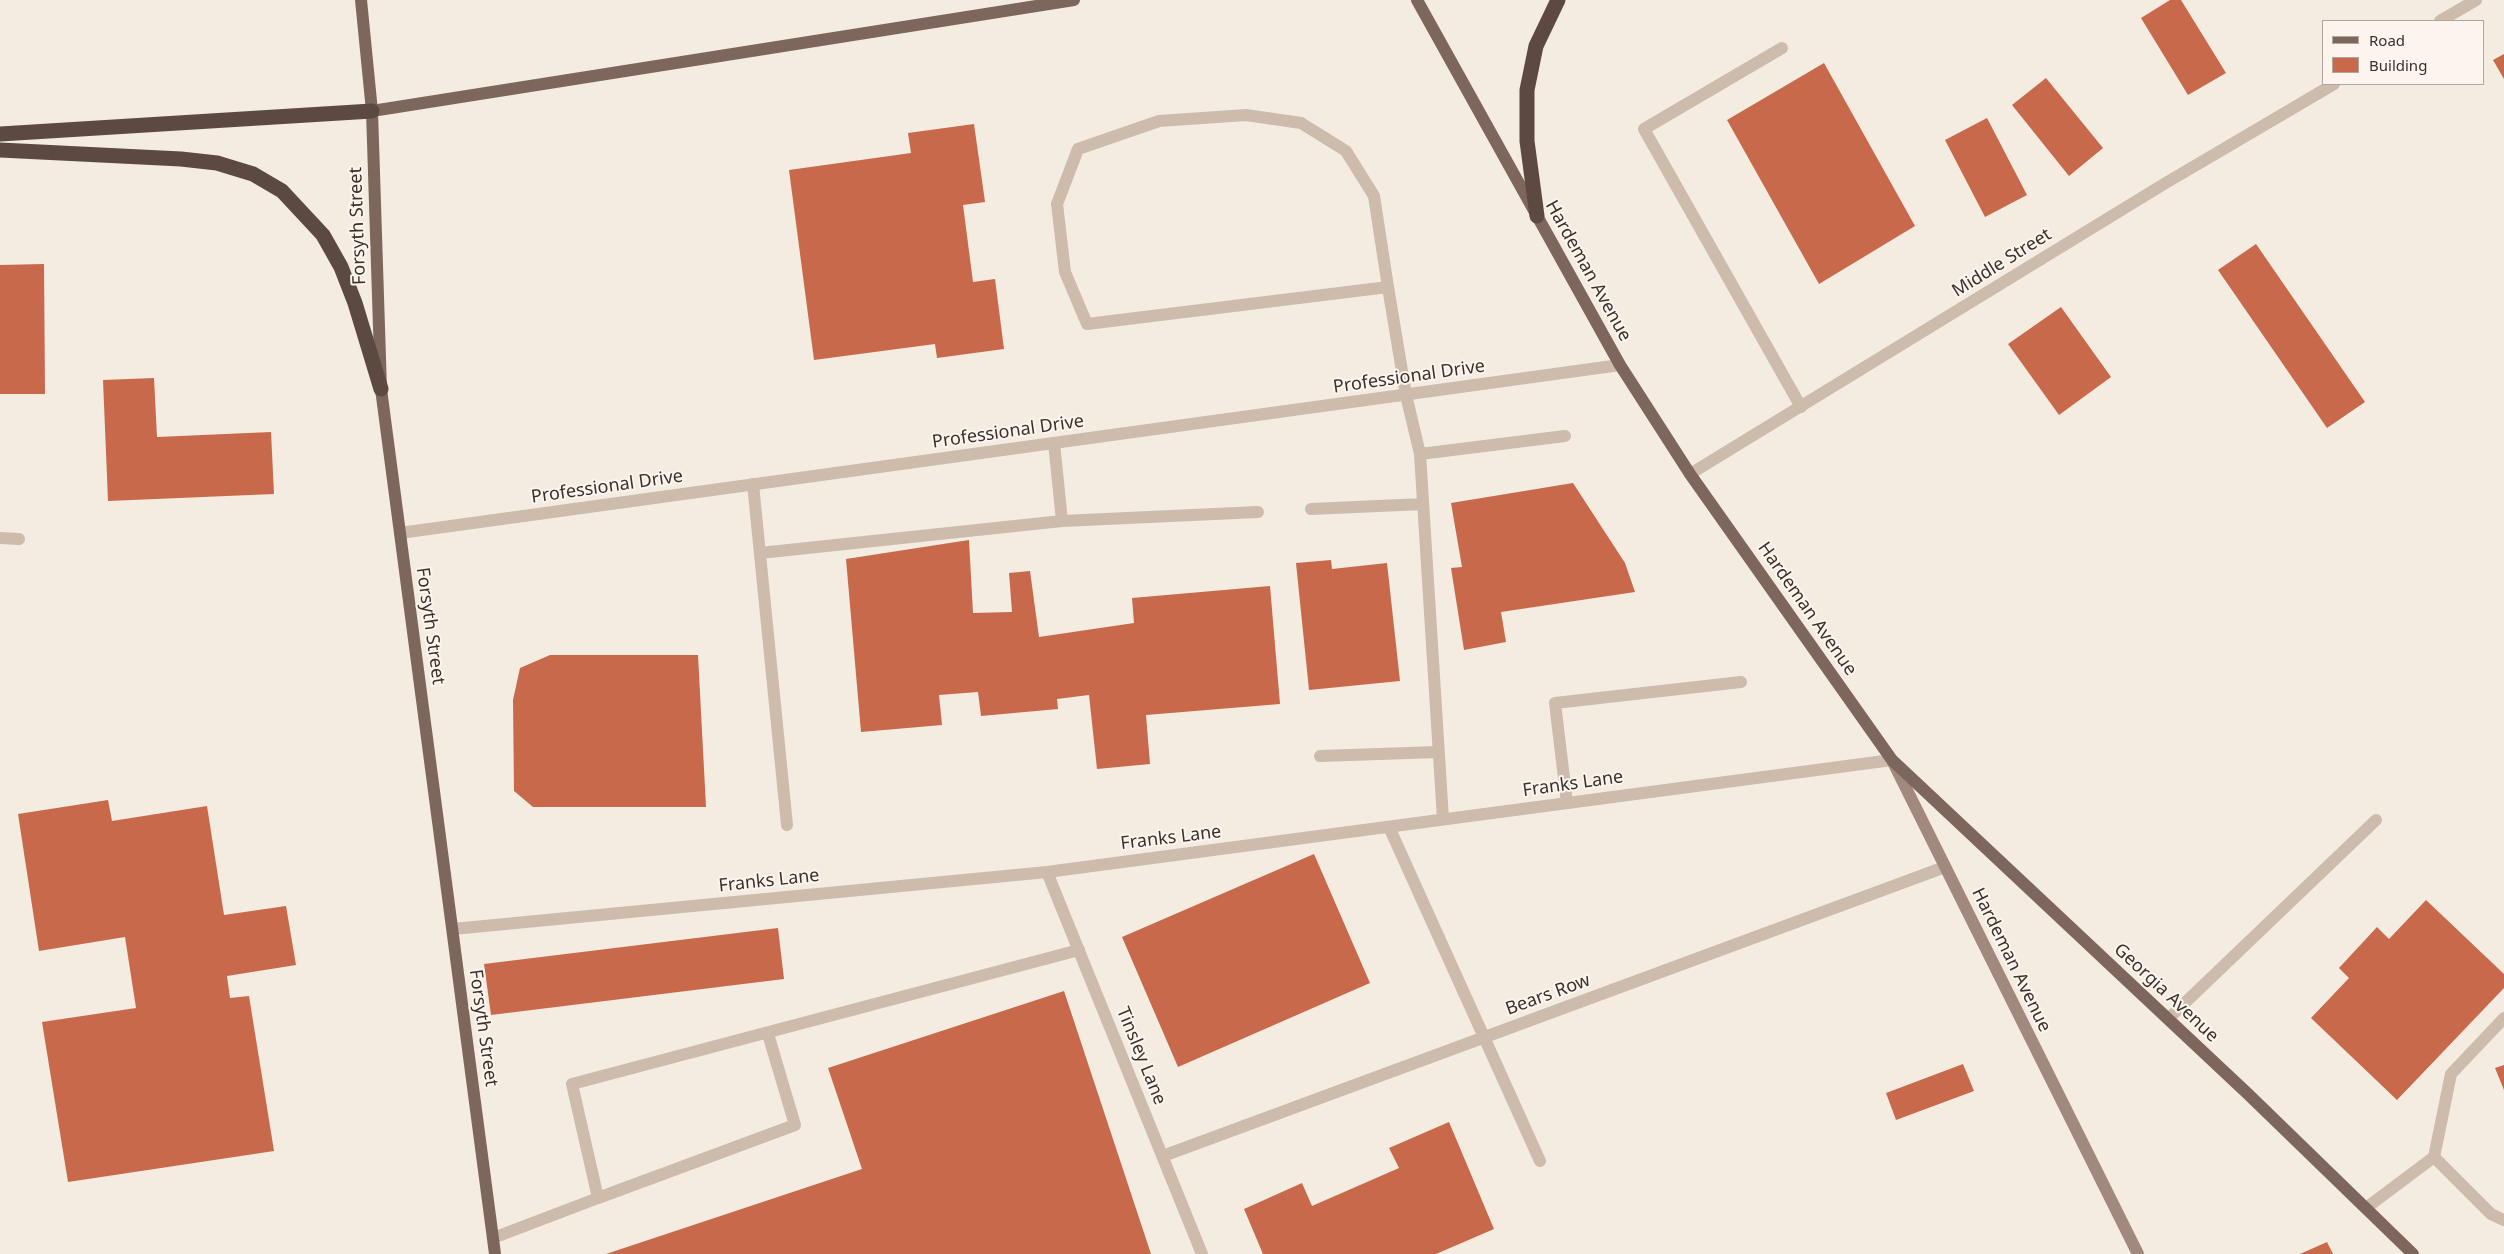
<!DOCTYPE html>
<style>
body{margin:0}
#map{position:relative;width:2504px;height:1254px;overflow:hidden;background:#f4ebe1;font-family:"Noto Sans",sans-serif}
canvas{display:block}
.legend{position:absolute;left:2322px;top:20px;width:162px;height:65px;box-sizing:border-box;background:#fbf5ee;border:1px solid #aea6a0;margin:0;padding:6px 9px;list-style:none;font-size:15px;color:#3b302b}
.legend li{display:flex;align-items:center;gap:10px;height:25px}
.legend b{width:25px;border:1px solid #aea6a0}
</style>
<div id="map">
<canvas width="2504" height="1254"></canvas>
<ul class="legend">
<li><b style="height:6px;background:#7d675c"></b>Road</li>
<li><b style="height:14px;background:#c8694b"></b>Building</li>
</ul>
</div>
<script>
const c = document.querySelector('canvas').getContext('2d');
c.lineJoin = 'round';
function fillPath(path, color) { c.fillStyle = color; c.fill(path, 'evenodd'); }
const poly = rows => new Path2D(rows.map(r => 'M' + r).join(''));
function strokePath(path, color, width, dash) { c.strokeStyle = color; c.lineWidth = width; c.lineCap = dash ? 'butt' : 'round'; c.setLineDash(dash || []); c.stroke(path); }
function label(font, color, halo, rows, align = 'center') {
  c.font = font + ' "Noto Sans",sans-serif'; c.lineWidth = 4; c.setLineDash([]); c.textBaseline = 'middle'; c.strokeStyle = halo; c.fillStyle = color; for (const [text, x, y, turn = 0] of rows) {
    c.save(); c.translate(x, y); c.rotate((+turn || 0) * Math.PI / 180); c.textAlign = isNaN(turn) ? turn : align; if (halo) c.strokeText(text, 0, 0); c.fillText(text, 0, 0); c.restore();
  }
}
const building = poly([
 [2170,0,2181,0,2226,73,2188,95,2141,18],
 [2504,54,2504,79,2493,60],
 [1824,63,1915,226,1819,284,1727,120],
 [2046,78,2103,148,2069,176,2012,105],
 [1987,118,2027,195,1985,217,1945,140],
 [974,124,985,202,963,205,973,282,995,279,1004,349,937,358,935,344,814,360,789,170,911,153,908,133],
 [2256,244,2365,402,2327,428,2218,270],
 [44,264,45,394,0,394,0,265],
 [2061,307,2111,377,2059,415,2008,344],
 [154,378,157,437,271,432,274,494,108,501,103,380],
 [1573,483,1625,563,1635,592,1501,612,1506,642,1464,650,1451,568,1462,567,1451,503],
 [969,540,973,613,1012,612,1009,573,1030,571,1039,637,1134,623,1132,598,1270,586,1280,704,1146,715,1150,764,1097,769,1089,695,1057,699,1058,709,981,716,978,692,939,695,942,725,861,732,846,559],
 [1331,560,1332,569,1387,563,1400,681,1309,690,1296,563],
 [550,655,698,655,706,807,533,807,514,791,513,700,520,668],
 [108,800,112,821,207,806,224,915,286,906,296,965,227,976,230,998,249,996,274,1151,68,1182,42,1022,136,1008,125,937,39,951,18,814],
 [1314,854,1370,983,1178,1067,1122,937],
 [2426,900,2504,974,2504,988,2397,1100,2311,1018,2349,978,2339,968,2377,927,2389,939],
 [778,928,784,979,491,1015,484,964],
 [1064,991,1151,1254,606,1254,862,1169,828,1068],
 [1963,1064,1974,1091,1896,1120,1886,1093],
 [2504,1065,2504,1090,2495,1068],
 [1449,1122,1494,1229,1436,1254,1263,1254,1244,1209,1302,1183,1312,1206,1399,1168,1389,1148],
 [2327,1242,2333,1254,2300,1254]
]);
const lane = poly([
 [1782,48,1644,129,1801,407],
 [1388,287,1087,324,1065,272,1057,204,1078,149,1159,121,1246,115,1301,123,1346,151,1374,196,1388,287,1406,395,1420,454,1443,819],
 [1054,443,1062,521],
 [1420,454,1565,436],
 [753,484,787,825],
 [1311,509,1423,504],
 [0,538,19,539],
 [760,553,1062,521,1258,512],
 [1320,756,1438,752],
 [1567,803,1555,703,1741,682],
 [1389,827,1540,1161],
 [2168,1019,2376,820],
 [2434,1157,2491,1214,2504,1220],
 [598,1198,795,1125,768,1034],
 [2366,1208,2434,1157,2451,1074,2504,1018],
 [493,1238,598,1198,572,1084,1079,950]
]);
const street = poly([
 [2440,21,2476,0],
 [1690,474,2164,184,2334,84],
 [400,533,1620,365],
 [1047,872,1202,1254],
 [453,929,1047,872,1892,760],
 [1163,1156,1945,867]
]);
const secondary = poly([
 [1893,762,2138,1254]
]);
const primary = poly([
 [361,0,372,111,381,389,495,1254],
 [1417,0,1620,365,1690,474,1892,760,2248,1094,2413,1254],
 [372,111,1074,0]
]);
const highway = poly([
 [0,134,372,111],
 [0,150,181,159,217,163,253,174,282,191,323,235,341,267,355,303,381,389],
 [1537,216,1527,141,1527,90,1536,46,1558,0]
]);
const streetNames = [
 ["Forsyth Street",358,226,-92],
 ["Middle Street",2002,263,-32],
 ["Hardeman Avenue",1588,271,61],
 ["Professional Drive",1409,377,-8],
 ["Professional Drive",1008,432,-8],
 ["Professional Drive",607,487,-8],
 ["Hardeman Avenue",1807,609,55],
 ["Forsyth Street",430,626,82],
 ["Franks Lane",1573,784,-8],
 ["Franks Lane",1171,838,-7],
 ["Franks Lane",769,881,-6],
 ["Hardeman Avenue",2011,960,64],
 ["Georgia Avenue",2166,993,43],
 ["Bears Row",1548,995,-20],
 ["Forsyth Street",483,1028,82],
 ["Tinsley Lane",1141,1056,68]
];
fillPath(building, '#c8694b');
strokePath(lane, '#cdbbac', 12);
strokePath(street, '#cdbbac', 12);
strokePath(secondary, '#a18a7d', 12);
strokePath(primary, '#7d675c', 12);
strokePath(highway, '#5c4a42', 15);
label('18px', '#3b302b', '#fbf5ee', streetNames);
</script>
